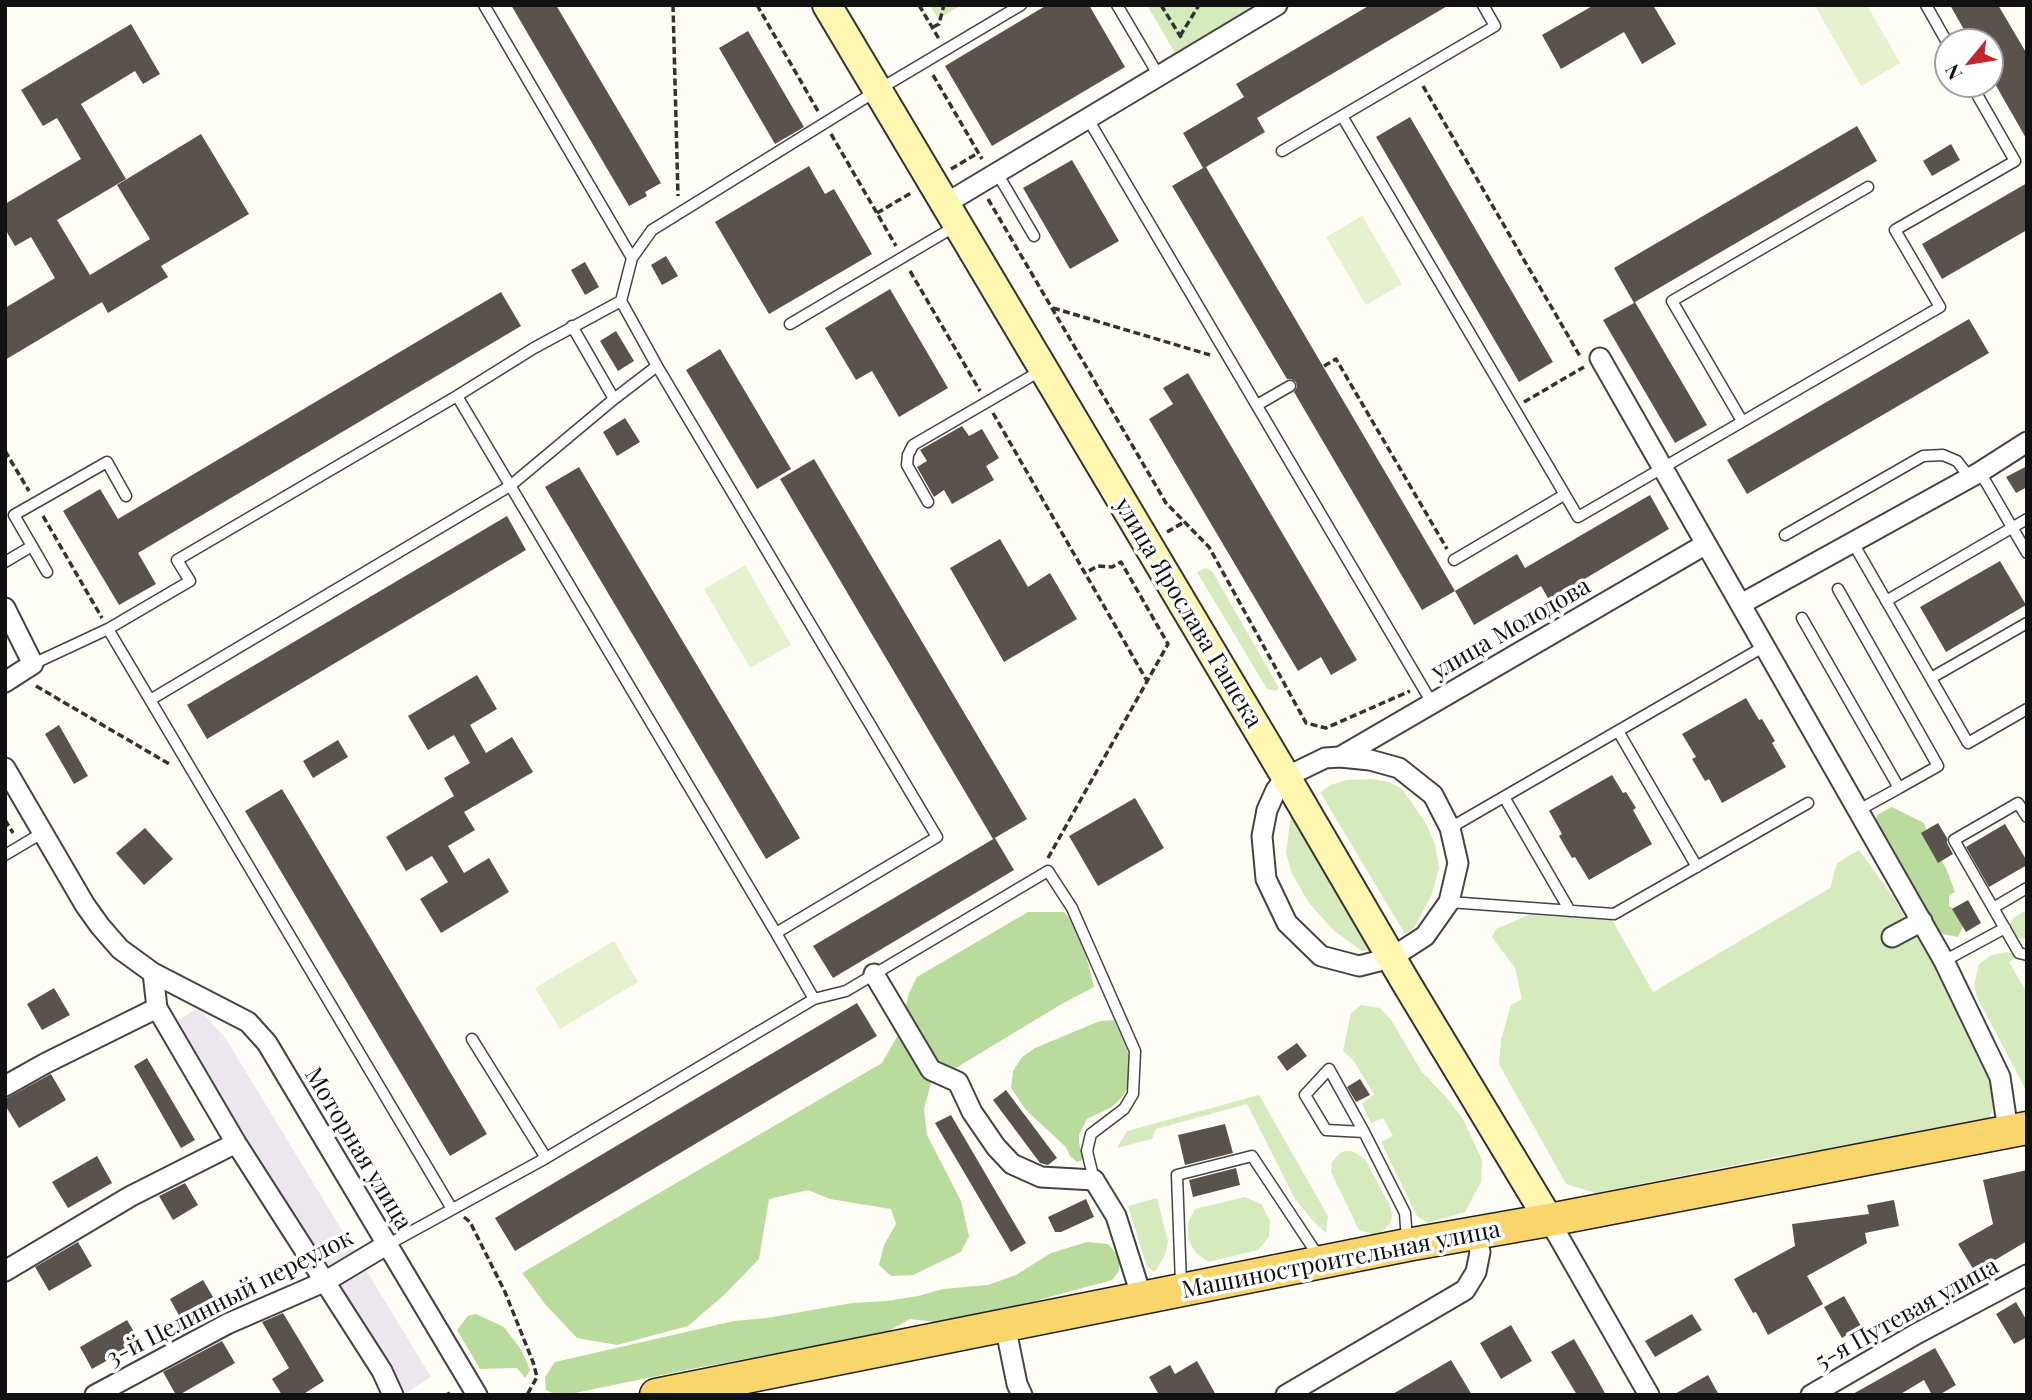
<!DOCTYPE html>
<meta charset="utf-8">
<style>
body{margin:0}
#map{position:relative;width:2032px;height:1400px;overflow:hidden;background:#fffdf5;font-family:"Playfair Display",serif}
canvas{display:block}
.frame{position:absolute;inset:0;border:7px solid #111;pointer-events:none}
.north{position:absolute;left:1934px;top:28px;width:70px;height:70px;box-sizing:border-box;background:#fff;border:2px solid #a0a0a0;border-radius:50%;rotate:240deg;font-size:19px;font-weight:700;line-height:28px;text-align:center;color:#111}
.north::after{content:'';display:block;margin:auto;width:24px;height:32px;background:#c4262e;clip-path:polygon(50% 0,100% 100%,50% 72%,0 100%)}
</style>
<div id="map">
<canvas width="2032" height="1400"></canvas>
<div class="frame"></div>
<div class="north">N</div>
</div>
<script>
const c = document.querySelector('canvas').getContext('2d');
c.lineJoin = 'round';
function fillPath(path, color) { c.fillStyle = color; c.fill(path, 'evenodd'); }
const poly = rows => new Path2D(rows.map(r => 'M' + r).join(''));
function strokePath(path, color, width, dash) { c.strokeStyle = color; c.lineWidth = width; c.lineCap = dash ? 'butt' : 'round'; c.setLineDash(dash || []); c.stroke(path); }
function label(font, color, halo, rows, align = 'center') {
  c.font = font + ' "Playfair Display",serif'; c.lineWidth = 7; c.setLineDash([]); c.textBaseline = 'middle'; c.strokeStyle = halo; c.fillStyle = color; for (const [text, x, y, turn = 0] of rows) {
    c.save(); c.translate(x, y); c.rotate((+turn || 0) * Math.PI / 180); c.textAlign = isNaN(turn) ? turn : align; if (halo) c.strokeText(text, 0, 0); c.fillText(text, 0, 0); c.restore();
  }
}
const industrial = poly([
 [198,1008,226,1039,431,1377,406,1393,174,1023]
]);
const green = poly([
 [930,5,962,5,938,19],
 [1147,5,1256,5,1175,53],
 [1206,568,1212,571,1279,688,1276,691,1267,689,1197,572],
 [1372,779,1389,782,1402,789,1425,822,1435,844,1439,868,1432,894,1414,928,1405,934,1320,792,1331,785,1347,780],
 [1291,815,1351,916,1370,950,1362,951,1333,930,1309,903,1292,874,1286,853],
 [1859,850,1891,894,1941,977,1998,1093,1990,1117,1964,1129,1780,1156,1596,1193,1566,1184,1499,1064,1501,1040,1511,1005,1522,999,1515,968,1492,937,1496,929,1529,915,1612,920,1653,992,1830,888,1837,863],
 [2027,910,2027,937,2021,939,2011,933,2010,927,2011,921,2015,917],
 [2007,952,2019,956,2009,962,2027,993,2027,1092,1977,997,1974,985,1979,964,1992,955],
 [1361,1005,1380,1008,1391,1020,1422,1072,1446,1097,1463,1119,1482,1160,1481,1182,1465,1212,1428,1223,1417,1216,1381,1142,1393,1136,1383,1118,1371,1123,1362,1104,1374,1094,1353,1060,1343,1051,1351,1013],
 [1259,1095,1328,1216,1326,1233,1315,1223,1295,1199,1247,1104,1156,1129,1152,1139,1117,1148,1127,1131],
 [1346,1151,1352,1151,1365,1159,1391,1208,1392,1216,1390,1224,1381,1232,1372,1234,1359,1230,1331,1172,1332,1162,1340,1153],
 [1245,1197,1261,1204,1270,1220,1269,1237,1258,1250,1208,1262,1196,1253,1188,1240,1188,1223,1195,1209],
 [1157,1198,1168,1242,1165,1255,1155,1272,1147,1267,1128,1206]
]);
const forest = poly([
 [1892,807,1924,823,1930,840,1947,870,1955,892,1949,895,1949,906,1959,912,1963,927,1958,937,1943,934,1930,921,1874,825,1877,815],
 [1028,912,1064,912,1073,921,1086,955,1094,987,1060,1005,931,1083,924,1109,927,1135,961,1201,969,1236,961,1252,913,1275,891,1276,879,1265,884,1245,896,1224,891,1209,830,1199,808,1190,769,1199,759,1259,724,1295,688,1326,617,1345,577,1338,545,1304,522,1273,882,1063,899,1033,909,993,917,977],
 [1114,1020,1127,1049,1129,1058,1128,1087,1122,1097,1112,1107,1087,1119,1079,1135,1079,1143,1083,1156,1081,1161,1077,1162,1070,1156,1066,1147,1026,1110,1011,1088,1013,1071,1022,1057,1035,1048,1100,1021],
 [1087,1242,1108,1244,1120,1258,1119,1271,1112,1280,1005,1309,935,1322,910,1319,885,1333,691,1369,565,1395,557,1395,546,1390,545,1377,555,1362,734,1321,767,1318,852,1303,887,1301,918,1296,943,1289,988,1285,1016,1275,1051,1253],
 [476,1314,504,1327,522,1351,530,1370,525,1378,517,1368,480,1369,457,1330,468,1316]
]);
const pitch = poly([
 [1821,5,1867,5,1900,63,1861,86,1816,8],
 [1362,216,1402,284,1366,305,1326,237],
 [745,565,791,645,750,668,704,589],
 [614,941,638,982,560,1029,535,988]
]);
const building = poly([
 [511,5,556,5,661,183,645,192,647,196,629,206],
 [1047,5,1089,5,1125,67,992,146,945,66],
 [1370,5,1449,5,1257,118,1265,132,1206,167,1455,591,1422,610,1294,392,1297,387,1296,382,1291,379,1287,379,1172,186,1203,168,1183,133,1244,97,1236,84],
 [1594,5,1653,5,1676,44,1642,64,1624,32,1561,69,1542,35],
 [1950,5,1998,5,2027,54,2027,140,1990,75,1990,42,1971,42],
 [131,24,160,74,143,84,135,71,81,104,126,179,57,220,90,275,150,239,117,185,201,134,249,214,161,266,168,277,108,313,102,302,5,360,5,308,55,278,31,237,15,246,5,229,5,204,81,159,57,118,43,126,21,90],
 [748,31,804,127,775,144,719,48],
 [1410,117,1553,362,1519,382,1376,137],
 [1857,126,1877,161,1635,302,1707,425,1675,443,1603,320,1634,303,1614,268],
 [1951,144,1960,160,1932,176,1923,161],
 [1072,160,1119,241,1070,269,1023,188],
 [809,166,825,194,834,189,872,254,769,314,715,222],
 [2027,183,2027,230,1942,279,1922,244],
 [666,256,678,276,662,285,651,265],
 [585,262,599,287,585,295,571,270],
 [890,289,948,388,899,417,872,371,856,380,825,328],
 [501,292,521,326,138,553,156,584,119,605,63,511,100,489,118,519],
 [1969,319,1989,353,1747,494,1727,460],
 [616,331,634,361,618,371,600,341],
 [720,349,791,469,757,489,686,370],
 [1188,373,1357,660,1331,675,1321,657,1298,671,1149,419,1173,404,1163,388],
 [625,418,640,442,617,456,603,432],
 [962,426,969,436,982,429,999,458,986,466,994,480,952,504,944,490,934,497,917,467,927,461,920,450],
 [814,459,1027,819,993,839,780,479],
 [2027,466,2027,487,2016,493,2006,477],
 [579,467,800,838,766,859,545,487],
 [1650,495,1669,529,1549,600,1541,586,1474,625,1455,591,1517,554,1525,568],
 [507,516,526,550,207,739,187,705],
 [1000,539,1028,587,1050,573,1077,619,1004,662,950,568],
 [2000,561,2026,605,1946,652,1920,607],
 [477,675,497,709,470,725,486,753,512,737,533,772,464,812,475,830,448,846,464,873,489,858,509,892,441,933,420,899,448,882,432,856,406,871,386,837,454,796,444,778,470,763,454,735,428,750,408,716],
 [1746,698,1759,720,1762,719,1775,741,1772,743,1786,767,1722,803,1709,779,1705,781,1692,759,1696,757,1682,734],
 [59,725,88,776,74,784,45,734],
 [338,740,348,757,313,778,303,761],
 [1612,775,1623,793,1626,792,1636,808,1633,810,1652,844,1589,880,1575,857,1572,858,1559,836,1562,834,1549,811],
 [282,789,487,1134,450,1156,245,811],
 [1135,798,1164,848,1098,886,1069,836],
 [1938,823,1947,838,1947,843,1953,854,1938,863,1921,833],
 [2005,824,2027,861,2027,865,1989,887,1966,847],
 [145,828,173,859,144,885,116,853],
 [995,838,1014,870,833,978,813,946],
 [1968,900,1981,923,1966,932,1952,909],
 [54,988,70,1015,42,1030,27,1004],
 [857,1003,877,1036,515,1251,495,1218],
 [1297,1043,1307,1056,1287,1071,1277,1057],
 [147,1058,195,1140,181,1148,134,1066],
 [51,1074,66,1100,19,1128,5,1105,5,1099],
 [1360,1079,1370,1095,1356,1102,1347,1087],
 [1006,1090,1057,1158,1048,1165,1040,1163,993,1100],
 [951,1115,1026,1243,1011,1252,935,1123],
 [1225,1124,1233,1153,1185,1165,1178,1135],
 [97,1156,112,1183,68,1208,52,1182],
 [1236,1168,1240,1185,1193,1197,1189,1180],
 [2027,1170,2027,1241,1975,1272,1958,1244,1993,1224,1983,1180],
 [185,1183,198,1205,173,1220,159,1196],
 [1086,1199,1094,1217,1061,1232,1055,1232,1048,1217],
 [1894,1200,1899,1226,1865,1233,1867,1243,1807,1276,1823,1304,1768,1335,1756,1312,1753,1313,1734,1279,1795,1246,1792,1224,1869,1214,1867,1205],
 [78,1242,92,1266,49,1291,35,1267],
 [203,1280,216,1302,182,1321,170,1299],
 [1844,1296,1861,1326,1842,1338,1824,1307],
 [2016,1302,2027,1321,2027,1337,2014,1344,1996,1314],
 [283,1313,324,1381,302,1395,282,1395,272,1379,289,1368,262,1322],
 [1692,1314,1702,1330,1655,1357,1645,1341],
 [127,1320,140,1342,92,1369,80,1347],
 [1511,1325,1532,1361,1501,1379,1480,1343],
 [1574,1339,1592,1370,1606,1395,1577,1395,1551,1352],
 [222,1341,235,1363,179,1395,176,1395,163,1372],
 [1935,1348,1956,1385,1939,1395,1932,1395,1924,1380,1899,1395,1851,1395],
 [1451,1360,1472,1395,1391,1395],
 [1197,1361,1216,1395,1159,1395,1149,1377,1170,1365,1175,1374],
 [1708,1375,1719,1395,1673,1395]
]);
const path = poly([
 [673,5,678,196],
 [757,5,819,113],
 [919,5,939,39],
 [1161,5,1182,39],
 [933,27,939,24,944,5],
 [1180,36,1199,5],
 [933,75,982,159],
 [1423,86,1581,358],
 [831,134,896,246],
 [951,169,978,153],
 [988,199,1166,503,1209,547,1306,723,1326,728,1410,691],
 [877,213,911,193],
 [910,271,980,391],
 [1053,308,1210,355],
 [1324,366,1336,359,1447,549],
 [1524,402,1584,367],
 [993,413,1147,681],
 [5,451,29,491],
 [43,516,102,618],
 [1167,532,1184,522],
 [36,686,171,765],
 [5,820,13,833],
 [1048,858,1168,644,1121,562,1112,567,1098,566,1085,573],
 [464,1217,470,1222,505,1292,533,1362,537,1377,527,1395],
 [446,1395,450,1393]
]);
const lane = poly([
 [484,5,632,258],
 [1117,5,1159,76],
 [1926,5,1948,44],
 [1342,116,1578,517,1940,307,1895,230,2015,161,1971,84],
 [1088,119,1432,703],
 [1282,151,1495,26,1483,5],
 [997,173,1034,236],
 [790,324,954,227],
 [457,396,776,933],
 [614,399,657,366],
 [1257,405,1290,386],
 [1742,421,1672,301,1868,187],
 [1980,472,2027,553],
 [928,502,907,465,908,455,913,445,1042,370],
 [1785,535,1923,456,1943,455,1957,461,1970,478],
 [1853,543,1968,743,2027,709],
 [1454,560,1564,495],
 [5,562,32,546],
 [47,572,14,515,107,462,126,496],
 [1838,589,1938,766,1899,788],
 [1886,601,2027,519],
 [1802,618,1899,788,1859,810],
 [108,629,452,1209],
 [33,664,108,629,190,581,177,560,457,396,534,348,621,301,632,258,652,230,878,90,1021,5],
 [1931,678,2027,623],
 [150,700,510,486,614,399,572,326],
 [1618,731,1697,867],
 [1504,797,1570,911],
 [2027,817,2018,803,1954,840,2019,953,2027,955],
 [1450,828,1765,646],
 [5,855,42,833],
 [1449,902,1614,914,1808,803],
 [1993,908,2027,888],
 [1944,961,2005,928],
 [814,999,846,991,1048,871,1072,908,1135,1051,1133,1094,1124,1109,1091,1134,1087,1151,1094,1180],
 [472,1039,546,1158],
 [1364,1132,1326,1130,1305,1095,1329,1069,1364,1132,1405,1213,1407,1241],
 [387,1245,546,1158,814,999,776,933,937,837,657,366,621,301],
 [1181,1284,1177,1175,1252,1156,1319,1257]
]);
const street = poly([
 [945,204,1277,5],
 [1600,358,1944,961,2000,1077,2008,1131],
 [1741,604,1980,472,2027,442],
 [5,608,33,664,5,682],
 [1340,757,1370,760,1399,768,1433,795,1450,828,1458,863,1449,902,1425,936,1391,958,1359,966,1321,956,1287,923,1266,879,1262,836,1267,810,1276,790,1286,777,1325,758,1340,757],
 [1340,757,1706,544],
 [5,768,85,905,100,926,120,949,153,973,248,1022,267,1043,477,1395],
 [1892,937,1922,921],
 [153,973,157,1008,236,1143,382,1371,393,1395],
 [874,974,931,1070,958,1082,972,1112,996,1147,1012,1164,1041,1177,1094,1180,1116,1216,1142,1298],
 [5,1086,46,1063,157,1008],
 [1549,1220,1649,1395],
 [5,1271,131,1196,236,1143],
 [1005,1325,1017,1384,1022,1395],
 [95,1395,227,1324,326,1281,386,1245],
 [1286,1395,1465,1290,1476,1272,1480,1252,1476,1234],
 [1811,1395,1916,1334,2027,1275]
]);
const secondary = poly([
 [827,5,1286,777,1405,981,1549,1220]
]);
const primary = poly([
 [656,1395,1407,1245,1549,1220,2027,1128]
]);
const streetNames = [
 ["улица Ярослава Гашека",1188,613,59],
 ["улица Молодова",1511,629,-30],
 ["Моторная улица",358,1149,59],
 ["Машиностроительная улица",1341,1260,-11],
 ["3-й Целинный переулок",230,1298,-27],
 ["5-я Путевая улица",1907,1314,-29]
];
fillPath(industrial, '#eee6ef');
fillPath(green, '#d5ebbd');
fillPath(forest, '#b9dc9c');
fillPath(pitch, '#e6f2cf');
fillPath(building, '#5a524d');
strokePath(lane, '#444', 13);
strokePath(street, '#444', 23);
strokePath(secondary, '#333', 32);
strokePath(primary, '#222', 35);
strokePath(path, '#333', 3.5, [7, 3.5]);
strokePath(lane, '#fff', 10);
strokePath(street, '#fff', 19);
strokePath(secondary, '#fff6b0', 28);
strokePath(primary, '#f9d66b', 32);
label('24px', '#111', '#fff', streetNames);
</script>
